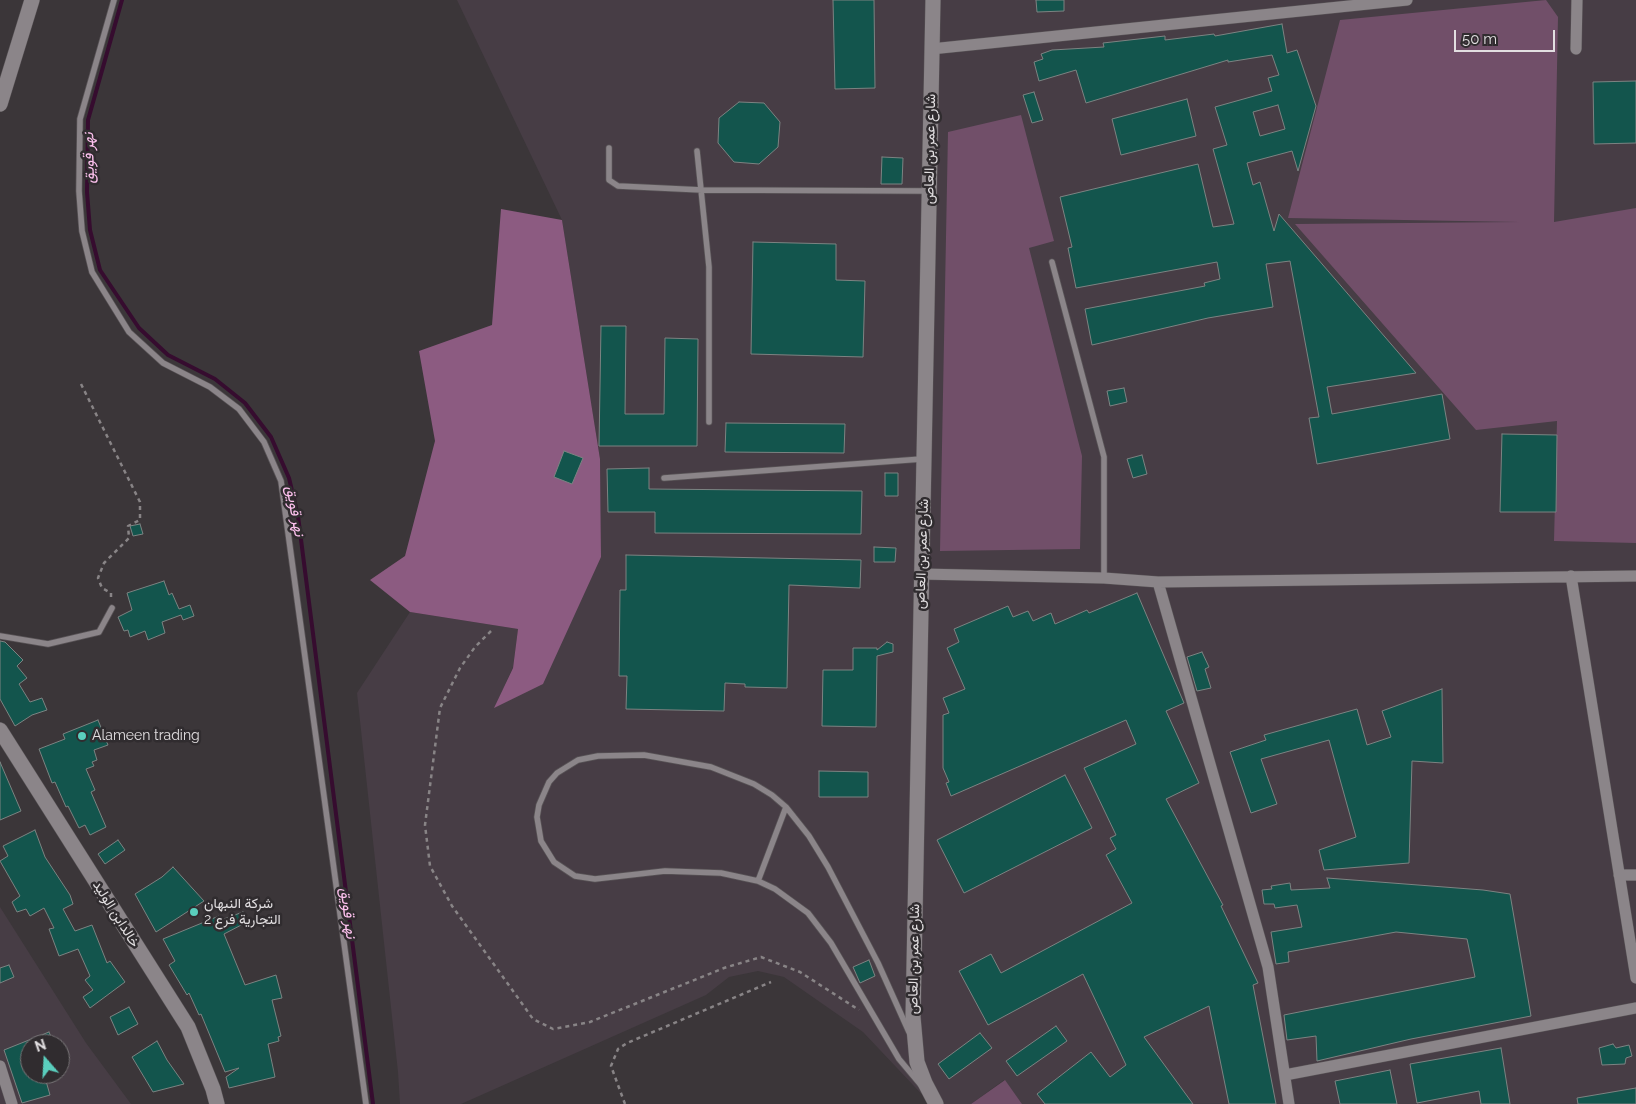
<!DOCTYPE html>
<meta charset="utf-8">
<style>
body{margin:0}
#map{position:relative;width:1636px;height:1104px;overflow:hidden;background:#3b3639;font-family:Raleway,sans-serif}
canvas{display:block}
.north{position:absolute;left:20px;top:1034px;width:50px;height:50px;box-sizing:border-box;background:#302c2f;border:1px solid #777476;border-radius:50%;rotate:341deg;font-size:14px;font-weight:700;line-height:20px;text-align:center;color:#e2dfe1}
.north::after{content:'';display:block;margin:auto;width:18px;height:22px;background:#5acebd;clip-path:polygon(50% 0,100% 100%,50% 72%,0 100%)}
.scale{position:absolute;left:1454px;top:30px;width:101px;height:22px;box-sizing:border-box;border:2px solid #e2dfe1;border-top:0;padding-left:6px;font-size:15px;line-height:18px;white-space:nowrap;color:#e2dfe1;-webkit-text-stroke:4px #302c2f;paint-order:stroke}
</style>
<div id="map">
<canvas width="1636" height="1104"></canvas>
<div class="north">N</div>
<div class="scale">50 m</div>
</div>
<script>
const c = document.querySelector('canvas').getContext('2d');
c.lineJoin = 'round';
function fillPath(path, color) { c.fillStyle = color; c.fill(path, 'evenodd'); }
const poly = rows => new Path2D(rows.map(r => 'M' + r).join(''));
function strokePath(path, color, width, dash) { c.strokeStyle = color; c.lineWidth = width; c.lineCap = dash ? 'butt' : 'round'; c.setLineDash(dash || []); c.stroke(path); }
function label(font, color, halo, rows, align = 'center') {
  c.font = font + ' Raleway,Vazirmatn,sans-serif'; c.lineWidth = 5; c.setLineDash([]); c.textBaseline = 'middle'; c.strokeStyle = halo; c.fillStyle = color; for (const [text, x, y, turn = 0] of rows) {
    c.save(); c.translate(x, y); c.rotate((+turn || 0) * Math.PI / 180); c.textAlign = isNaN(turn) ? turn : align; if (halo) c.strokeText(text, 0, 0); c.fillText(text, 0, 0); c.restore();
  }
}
const built = poly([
 [457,0,1636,0,1636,1104,1022,1104,1004,1080,971,1104,931,1104,863,1032,784,977,758,971,729,977,706,995,461,1104,400,1104,398,1072,357,693,410,612,518,629,513,667,495,707,601,557,600,459,562,220],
 [0,907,86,1043,131,1104,0,1104],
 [30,1044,60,1044,60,1074,30,1074]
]);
const green = poly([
 [1546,0,1558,17,1554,222,1636,208,1636,543,1554,541,1557,421,1476,430,1295,224,1519,222,1288,218,1340,20],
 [1021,115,1054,241,1029,248,1082,456,1080,549,940,551,948,132],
 [1005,1080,1022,1104,971,1104]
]);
const forest = poly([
 [501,209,562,220,600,459,601,557,543,684,494,708,513,668,518,629,410,612,370,580,405,556,435,441,419,351,492,325]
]);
const stream = poly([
 [122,0,88,120,87,192,90,230,100,270,139,328,168,355,215,379,245,403,271,437,289,478,298,516,373,1104]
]);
const building = poly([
 [833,0,874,0,875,88,835,89,833,0],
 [1036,0,1064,0,1064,11,1037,12,1036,0],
 [1282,24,1287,53,1297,50,1316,106,1298,171,1292,151,1247,163,1253,185,1260,182,1274,231,1279,214,1416,373,1327,387,1332,414,1442,394,1450,439,1317,464,1309,418,1319,417,1290,261,1266,264,1273,307,1208,318,1092,345,1085,309,1205,286,1204,283,1220,279,1217,262,1076,288,1068,248,1072,247,1060,197,1198,164,1213,227,1234,224,1213,149,1227,145,1215,107,1272,91,1268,78,1279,75,1272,55,1228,62,1228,60,1086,103,1076,70,1039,81,1034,62,1043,59,1041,54,1052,50,1104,47,1103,43,1165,36,1165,40,1214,34,1215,36,1282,24],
 [1278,105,1285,129,1260,136,1253,112,1278,105],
 [1636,81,1636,143,1594,144,1593,82,1636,81],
 [1034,92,1043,120,1032,123,1023,95,1034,92],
 [1187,99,1196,136,1121,155,1112,119,1187,99],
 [739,102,764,103,780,122,778,147,759,164,734,162,718,143,719,118,739,102],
 [882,157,903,158,902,184,881,184,882,157],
 [753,242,836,244,836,280,865,281,863,357,751,354,753,242],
 [601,326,626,326,625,414,664,414,665,338,698,339,697,446,599,446,601,326],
 [1124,388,1127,402,1110,406,1107,391,1124,388],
 [726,423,845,424,844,453,725,452,726,423],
 [1502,434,1557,435,1556,512,1500,512,1502,434],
 [564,451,583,458,572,484,554,477,564,451],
 [1142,455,1147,474,1133,478,1127,459,1142,455],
 [649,468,649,489,862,491,861,534,655,533,655,512,608,512,607,469,649,468],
 [885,473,898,473,898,496,885,496,885,473],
 [140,524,143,534,133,536,130,526,140,524],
 [874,547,896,548,895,562,874,562,874,547],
 [626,555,861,560,860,588,789,585,787,688,745,687,745,684,725,683,724,711,626,709,627,676,619,676,620,590,626,590,626,555],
 [164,581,169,595,172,593,179,609,190,605,194,616,183,620,181,615,162,622,165,633,148,640,145,631,130,637,128,630,124,631,118,617,132,610,127,593,164,581],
 [1137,593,1184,703,1166,711,1199,783,1166,799,1223,905,1221,906,1258,983,1253,985,1276,1104,1229,1104,1209,1006,1144,1037,1193,1104,1045,1104,1037,1094,1091,1052,1110,1077,1126,1065,1083,974,988,1025,959,971,991,954,1001,973,1132,903,1106,855,1116,849,1110,838,1116,835,1084,768,1136,744,1126,720,951,796,946,783,949,782,943,768,943,715,949,713,943,698,965,689,947,648,959,642,954,629,1008,606,1013,617,1028,611,1033,621,1051,613,1055,624,1087,610,1089,613,1137,593],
 [0,641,5,642,23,660,17,666,27,678,19,684,30,702,42,698,47,710,32,715,15,726,0,699,0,641],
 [887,642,893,644,893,652,877,656,876,727,822,726,823,670,853,670,853,648,877,648,877,650,887,642],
 [1202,652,1209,667,1205,669,1211,688,1197,691,1187,657,1202,652],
 [1442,689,1443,763,1412,761,1409,863,1324,870,1319,850,1356,837,1329,740,1261,759,1277,804,1251,813,1230,752,1266,740,1264,735,1357,709,1367,745,1391,737,1382,711,1442,689],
 [98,720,108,745,94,750,97,760,92,762,94,766,86,769,95,790,91,792,106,827,90,835,85,825,79,828,68,806,66,807,55,782,52,783,39,749,65,739,63,734,98,720],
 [0,762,21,811,0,820,0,762],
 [819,771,868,772,868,797,819,797,819,771],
 [1065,775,1092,828,964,893,937,840,1065,775],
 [35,830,45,857,70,895,73,904,63,909,75,931,92,925,107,963,110,961,125,982,90,1008,83,997,93,990,85,980,90,976,78,949,59,956,49,929,54,928,44,908,30,916,26,909,17,912,12,902,20,896,0,861,8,856,3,846,35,830],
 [118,840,125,850,105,864,98,854,118,840],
 [173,867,204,901,156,932,135,894,162,877,173,867],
 [1327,878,1483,890,1510,894,1531,1016,1411,1039,1317,1061,1316,1036,1287,1040,1284,1015,1475,977,1467,939,1396,932,1288,952,1289,962,1276,964,1271,932,1302,927,1297,905,1275,908,1274,904,1264,904,1262,890,1272,889,1271,886,1290,883,1291,890,1330,888,1327,878],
 [243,912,247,922,224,934,245,985,276,975,282,998,272,1000,281,1036,278,1037,279,1041,268,1044,275,1077,229,1088,226,1077,239,1068,225,1072,201,1014,199,1015,189,993,187,995,169,965,175,961,163,939,219,916,221,920,243,912],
 [869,960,875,976,860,983,853,967,869,960],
 [9,965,14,977,0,983,0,968,9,965],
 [129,1007,138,1024,118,1035,110,1017,129,1007],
 [1056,1026,1067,1041,1017,1076,1006,1061,1056,1026],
 [49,1032,54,1044,30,1044,30,1074,44,1074,50,1095,22,1103,4,1050,49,1032],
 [980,1033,992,1048,949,1079,938,1064,980,1033],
 [157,1041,167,1060,184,1084,153,1092,132,1057,157,1041],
 [1613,1044,1616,1048,1629,1045,1632,1056,1626,1058,1625,1064,1602,1065,1599,1048,1613,1044],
 [1501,1048,1510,1104,1481,1104,1479,1091,1417,1103,1410,1064,1501,1048],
 [1390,1070,1397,1104,1340,1104,1335,1081,1390,1070],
 [1636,1088,1636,1104,1578,1104,1577,1098,1636,1088]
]);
const path = poly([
 [81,384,140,502,140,520,128,526,129,538,104,563,98,578,102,588,111,593,111,600],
 [491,631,475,647,460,668,440,708,425,825,430,866,452,906,533,1019,553,1029,590,1022,724,968,761,957,800,972,859,1010],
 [625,1104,611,1066,618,1049,627,1043,771,982]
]);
const lane = poly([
 [114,0,80,119,79,191,82,231,92,272,129,332,163,363,210,387,239,409,264,442,281,481,366,1104],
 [609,148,609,180,618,186,702,190,929,191],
 [697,151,709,267,709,422],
 [1052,262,1104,457,1104,578],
 [664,478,922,459],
 [0,636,48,644,99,632,112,608],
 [758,881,786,807],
 [909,1032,878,963,828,867,809,836,786,807,772,795,754,784,711,767,644,755,598,756,578,760,557,773,549,782,539,805,537,817,541,841,554,862,575,876,595,879,665,871,721,873,758,881,775,889,808,913,831,943,899,1059,920,1084]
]);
const street = poly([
 [931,49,1407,0],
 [1576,49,1577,0],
 [921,574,1104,578,1158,582,1636,576],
 [1571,576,1636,978],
 [1158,582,1268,967,1289,1104],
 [1619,875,1636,875],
 [0,1066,12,1104],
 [1285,1075,1636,1008]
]);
const secondary = poly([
 [933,0,913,1017,917,1062,925,1083,936,1104],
 [0,104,32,0],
 [0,730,188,1027,213,1089,217,1104]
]);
const markers = [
 [82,736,5,"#5acebd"],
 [194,912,5,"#5acebd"]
];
const streetNames = [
 ["شارع عمر بن العاص",930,149,-89],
 ["شارع عمر بن العاص",922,554,-88],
 ["خالدابن الوليد",116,914,58],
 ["شارع عمر بن العاص",914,959,-89]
];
const poiNames = [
 ["Alameen trading",92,736],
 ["شركة النبهان",204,904],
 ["التجارية فرع 2",204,920]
];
const waterNames = [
 ["نهر قويق",89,158,-91],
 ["نهر قويق",295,511,80],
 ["نهر قويق",348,913,83]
];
fillPath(built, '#473d45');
fillPath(green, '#714f69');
fillPath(forest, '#8c5b81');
strokePath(stream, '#360c2f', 4);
fillPath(building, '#13554d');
strokePath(building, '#7c8382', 1);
strokePath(lane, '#585356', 7);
strokePath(street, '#585356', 12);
strokePath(secondary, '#585356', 16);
strokePath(path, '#888486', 2.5, [4, 4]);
strokePath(lane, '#8b8589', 5.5);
strokePath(street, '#8b8589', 11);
strokePath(secondary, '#8b8589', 15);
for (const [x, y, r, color] of markers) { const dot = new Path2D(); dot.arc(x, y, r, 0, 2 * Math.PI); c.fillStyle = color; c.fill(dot); strokePath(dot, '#302c2f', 2); }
label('14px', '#e2dfe1', '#302c2f', streetNames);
label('14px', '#e2dfe1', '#302c2f', poiNames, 'left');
label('italic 15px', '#fdc1ee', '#302c2f', waterNames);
</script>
